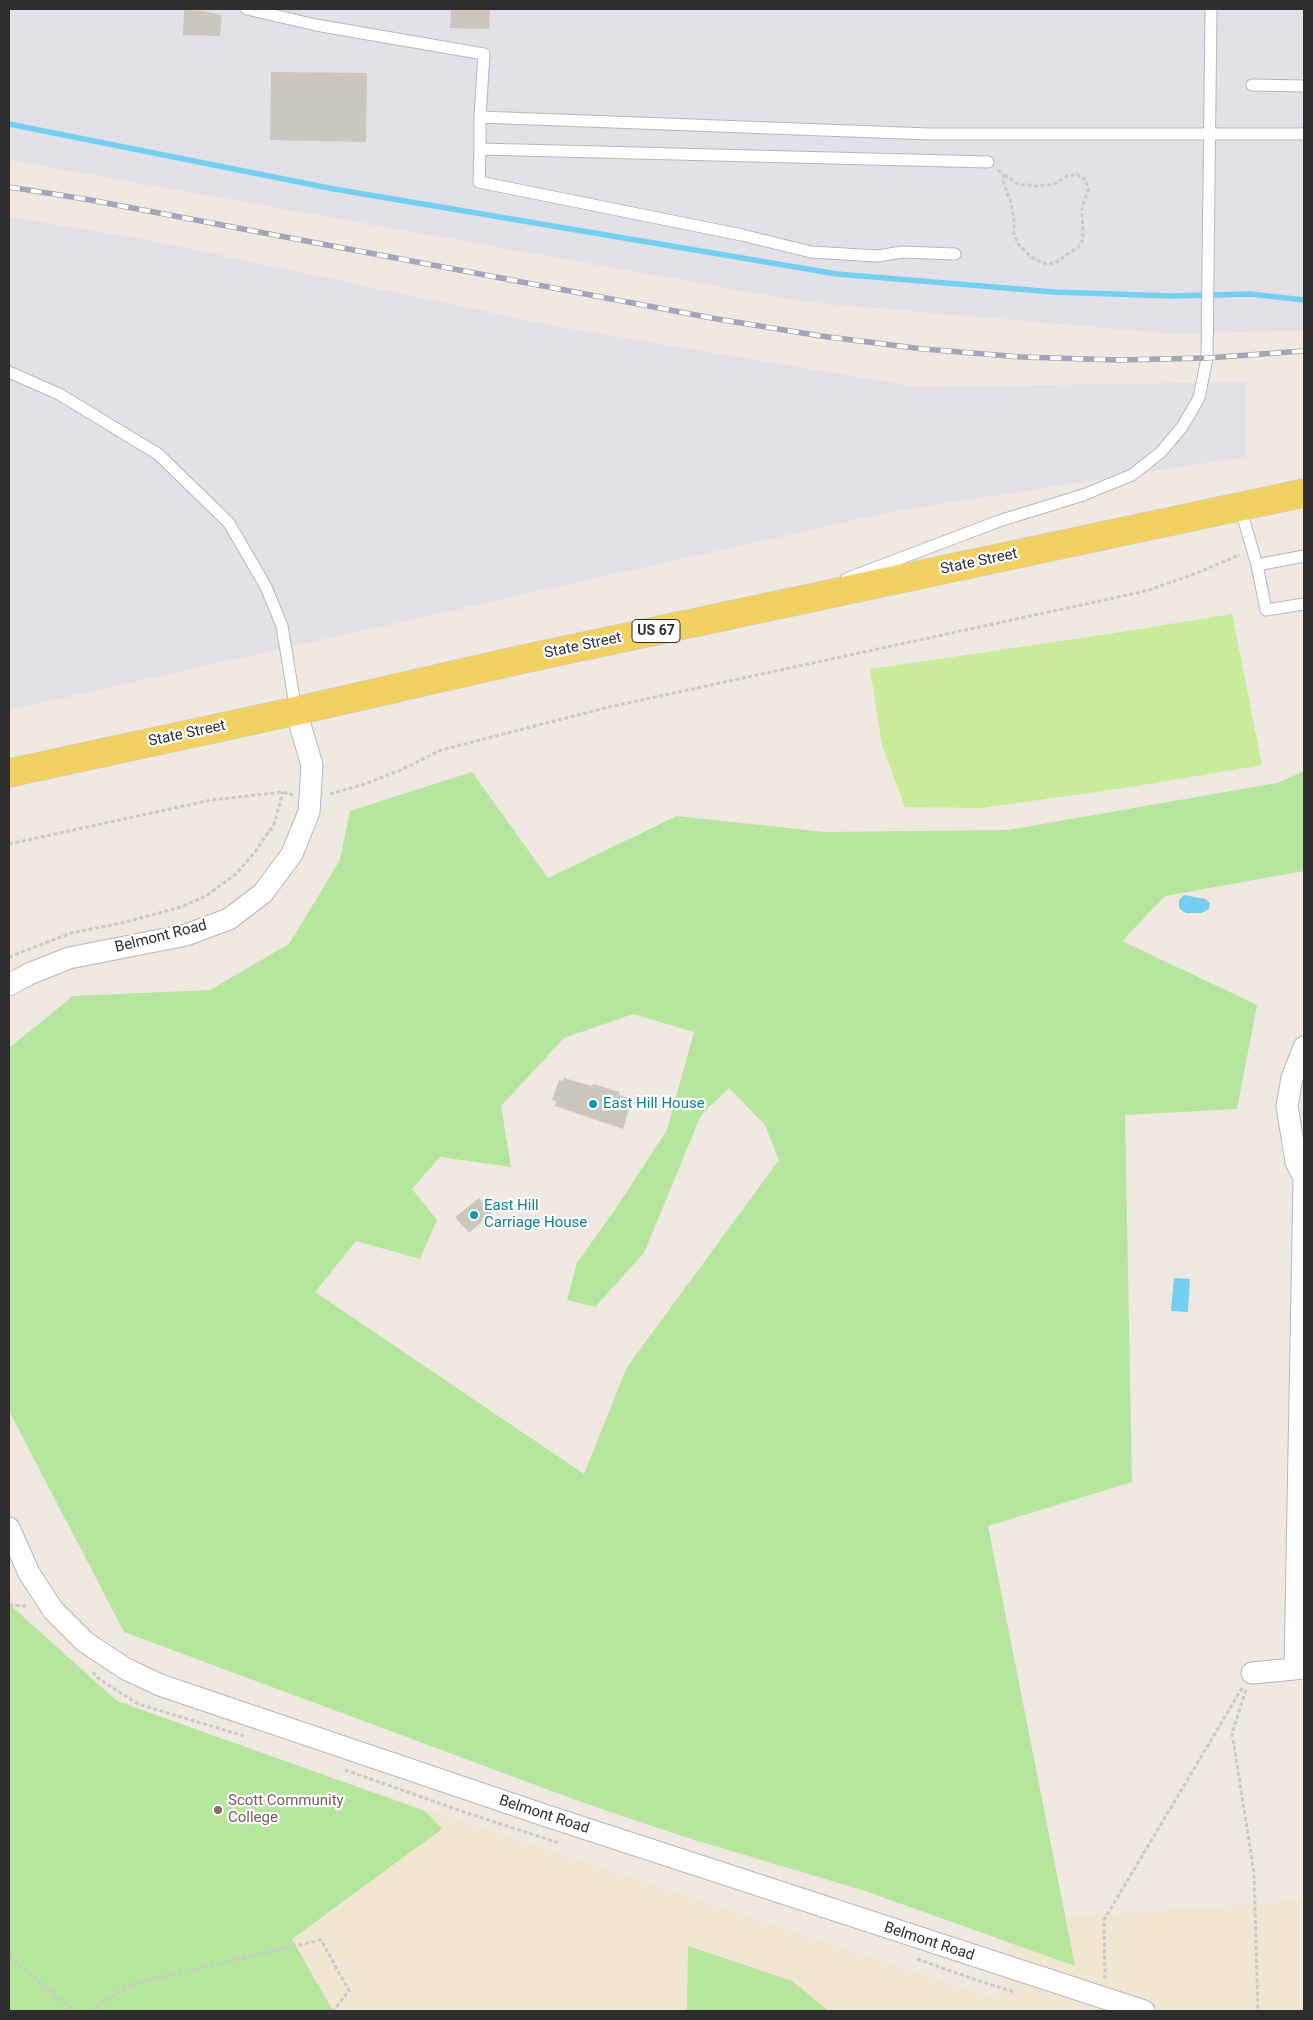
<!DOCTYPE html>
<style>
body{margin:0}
#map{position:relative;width:1313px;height:2020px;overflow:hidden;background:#efe9e1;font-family:Roboto,sans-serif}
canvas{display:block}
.frame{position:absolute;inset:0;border:10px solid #2e2e2e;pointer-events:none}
</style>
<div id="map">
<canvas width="1313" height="2020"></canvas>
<div class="frame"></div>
</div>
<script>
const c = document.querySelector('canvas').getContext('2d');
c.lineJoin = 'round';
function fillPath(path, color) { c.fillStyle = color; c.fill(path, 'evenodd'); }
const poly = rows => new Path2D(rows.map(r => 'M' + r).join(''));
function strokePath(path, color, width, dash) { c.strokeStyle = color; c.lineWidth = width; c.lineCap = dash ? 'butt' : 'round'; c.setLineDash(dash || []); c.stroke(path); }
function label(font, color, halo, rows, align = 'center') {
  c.font = font + ' Roboto,sans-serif'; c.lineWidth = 4.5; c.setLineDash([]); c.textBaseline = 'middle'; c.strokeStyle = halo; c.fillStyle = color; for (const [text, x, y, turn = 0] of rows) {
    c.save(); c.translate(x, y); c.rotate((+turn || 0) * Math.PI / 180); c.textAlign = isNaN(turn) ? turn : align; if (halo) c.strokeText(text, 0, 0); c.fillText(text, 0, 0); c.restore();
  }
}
const industrial = poly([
 [9,9,1304,9,1304,330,1175,334,805,302,9,160],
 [9,217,138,238,555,326,919,387,1246,382,1245,457,895,511,9,710]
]);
const education = poly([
 [9,1589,27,1625,85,1678,158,1720,998,2000,1015,1922,1304,1900,1304,2011,9,2011]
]);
const green = poly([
 [1304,771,1304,871,1165,896,1122,941,1257,1005,1237,1109,1125,1115,1132,1482,988,1526,1075,1966,865,1891,688,1838,584,1803,124,1632,9,1411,9,1048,73,996,210,990,289,944,340,860,350,811,472,772,548,878,677,816,824,832,1008,830,1277,783],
 [633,1014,694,1032,667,1130,616,1208,577,1263,567,1300,595,1307,644,1253,701,1115,729,1088,765,1125,779,1160,627,1367,584,1474,315,1292,356,1241,420,1259,437,1220,412,1189,440,1157,511,1167,501,1106,564,1038],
 [9,1604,117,1701,425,1811,442,1829,292,1939,333,2011,9,2011],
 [688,1946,792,1981,829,2011,687,2011]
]);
const pitch = poly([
 [1232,614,1262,765,1118,789,981,808,905,807,882,745,870,669,1109,634]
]);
const water = poly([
 [1184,895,1205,899,1210,903,1209,909,1202,913,1186,913,1181,910,1179,908,1179,900],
 [1174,1278,1190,1279,1188,1312,1171,1311]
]);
const stream = poly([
 [9,124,334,189,837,274,1054,292,1171,296,1250,294,1304,300]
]);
const building = poly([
 [451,9,490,9,489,29,450,28],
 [184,10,202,11,222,15,220,36,183,35],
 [271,72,367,73,366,142,270,140],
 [564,1078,592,1086,593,1084,620,1092,619,1095,632,1099,623,1129,555,1106,556,1101,552,1100,559,1080,563,1081],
 [479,1198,492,1213,469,1233,455,1217]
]);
const path = poly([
 [998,170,1003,174,1004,184,1011,203,1014,219,1014,235,1018,244,1032,258,1046,264,1055,263,1078,247,1083,240,1082,209,1088,189,1086,180,1077,174,1067,176,1054,184,1037,186,1018,184,1003,174],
 [330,794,365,784,403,769,441,750,609,707,1146,591,1189,576,1240,555],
 [9,844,211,800,283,792,293,795],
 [9,957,71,933,122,923,181,907,206,896,236,874,255,852,274,824,283,792],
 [9,1605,28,1606],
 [93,1672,99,1679,138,1704,244,1736],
 [1246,1690,1232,1733,1254,1873,1258,2011],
 [345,1770,470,1814,559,1843],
 [9,1956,74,2011],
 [917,1959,982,1982,1015,1992],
 [1105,1979,1104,1920,1242,1688],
 [90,2011,132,1984,321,1940,349,1991,333,2011]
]);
const service = poly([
 [247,9,316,25,484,54,480,117,480,149,988,162],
 [1252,85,1304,86],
 [480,117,929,134,1304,134],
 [480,149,479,182,742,235,811,252,877,256,902,252,955,254],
 [9,372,59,394,158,454,229,523,266,587,282,626,296,711],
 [1240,507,1257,565,1304,556],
 [1257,565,1266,610,1304,604],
 [846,579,999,521,1083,495,1132,475,1161,452,1182,427,1199,398,1207,358,1211,9]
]);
const minor = poly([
 [9,985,29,974,69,958,186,935,229,919,263,893,292,854,309,812,312,765,296,711],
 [1304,1047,1292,1078,1287,1106,1296,1162,1304,1177],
 [9,1528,29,1573,53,1610,85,1642,126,1669,160,1685,547,1816,1144,2011],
 [1295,1669,1304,1181],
 [1252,1673,1304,1668]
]);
const primary = poly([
 [9,773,296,711,519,660,1304,493]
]);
const rail = poly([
 [9,187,85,199,717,319,821,336,923,349,1021,357,1119,360,1207,358,1304,351]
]);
const markers = [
 [593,1104,5,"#0f9aa8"],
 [474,1215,5,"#0f9aa8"],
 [218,1810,5,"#8d6e63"]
];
const shields = [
 [656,631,48]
];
const shieldNames = [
 ["US 67",656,631]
];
const streetNames = [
 ["State Street",979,562,-12],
 ["State Street",583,646,-12],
 ["State Street",187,734,-12],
 ["Belmont Road",161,937,-14],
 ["Belmont Road",544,1815,18],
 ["Belmont Road",929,1942,18]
];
const cultureNames = [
 ["East Hill House",603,1104],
 ["East Hill",484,1206],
 ["Carriage House",484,1223]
];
const educationNames = [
 ["Scott Community",228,1801],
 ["College",228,1818]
];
fillPath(industrial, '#e3e1e8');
fillPath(education, '#f0e6d1');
fillPath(green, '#b6e59e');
fillPath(pitch, '#c9ec9a');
fillPath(water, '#75cff0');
strokePath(stream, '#75cff0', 5.5);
fillPath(building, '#cbc7bf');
strokePath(service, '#b4b7c1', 13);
strokePath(minor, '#b4b7c1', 23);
strokePath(primary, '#c9c9c9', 29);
strokePath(path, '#c9c9c9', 3, [4, 2.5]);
strokePath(service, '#fff', 11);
strokePath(minor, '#fff', 21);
strokePath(primary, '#f2d163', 28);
strokePath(rail, '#a3a6b8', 5.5);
strokePath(rail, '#fff', 4, [11]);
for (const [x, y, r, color] of markers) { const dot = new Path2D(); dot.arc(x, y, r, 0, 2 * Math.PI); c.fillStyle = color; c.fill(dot); strokePath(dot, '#fff', 2); }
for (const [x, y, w] of shields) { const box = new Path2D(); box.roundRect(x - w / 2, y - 11.5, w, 23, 4); c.fillStyle = '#fff'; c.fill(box); strokePath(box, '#2e2e2e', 1); }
label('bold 14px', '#2e2e2e', null, shieldNames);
label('15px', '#2e2e2e', '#fff', streetNames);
label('15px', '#0d838f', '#fff', cultureNames, 'left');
label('15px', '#785e54', '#fff', educationNames, 'left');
</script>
